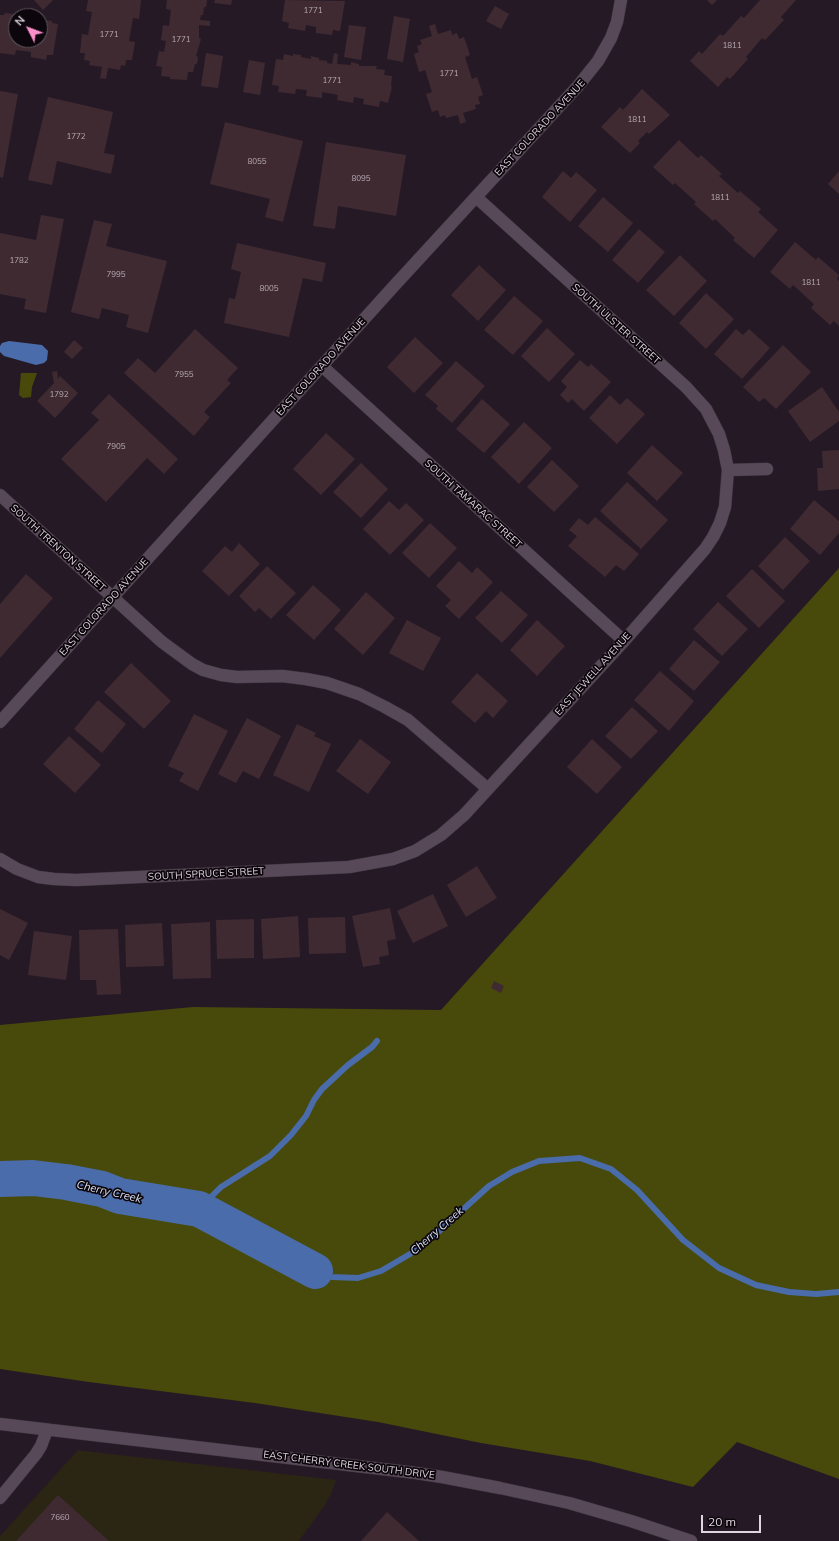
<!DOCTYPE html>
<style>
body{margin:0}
#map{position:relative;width:839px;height:1541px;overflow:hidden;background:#261926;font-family:Mulish,sans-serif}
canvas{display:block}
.north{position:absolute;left:8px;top:8px;width:40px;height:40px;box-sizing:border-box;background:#0c060c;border:1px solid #605960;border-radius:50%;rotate:312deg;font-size:11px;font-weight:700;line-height:16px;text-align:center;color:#dfd5de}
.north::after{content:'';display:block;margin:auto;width:14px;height:18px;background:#f990ca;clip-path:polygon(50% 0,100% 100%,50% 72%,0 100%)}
.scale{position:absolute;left:701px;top:1515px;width:60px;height:18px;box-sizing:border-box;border:2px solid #dfd5de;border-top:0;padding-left:5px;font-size:12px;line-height:14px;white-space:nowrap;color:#dfd5de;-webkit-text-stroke:3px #0c060c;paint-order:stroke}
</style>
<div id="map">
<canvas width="839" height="1541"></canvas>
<div class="north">N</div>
<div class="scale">20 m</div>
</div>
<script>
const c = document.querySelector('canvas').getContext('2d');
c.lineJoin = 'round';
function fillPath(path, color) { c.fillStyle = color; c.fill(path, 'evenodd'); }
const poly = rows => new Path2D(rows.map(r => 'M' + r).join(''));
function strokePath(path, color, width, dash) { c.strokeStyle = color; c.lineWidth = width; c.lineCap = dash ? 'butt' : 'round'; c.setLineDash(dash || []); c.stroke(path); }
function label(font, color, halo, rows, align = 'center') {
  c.font = font + ' Mulish,sans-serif'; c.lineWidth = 3.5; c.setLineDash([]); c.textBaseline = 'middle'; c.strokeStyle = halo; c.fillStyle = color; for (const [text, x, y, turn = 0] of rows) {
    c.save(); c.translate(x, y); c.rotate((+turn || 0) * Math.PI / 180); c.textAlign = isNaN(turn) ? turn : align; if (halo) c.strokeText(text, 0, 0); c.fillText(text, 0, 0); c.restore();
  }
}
const industrial = poly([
 [78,1450,85,1451,336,1480,331,1494,325,1505,299,1541,0,1541,0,1536]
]);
const green = poly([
 [21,373,37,373,32,387,31,397,23,398,19,395],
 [839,568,839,1479,737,1442,693,1487,590,1461,481,1443,378,1422,255,1403,89,1382,0,1369,0,1025,193,1007,441,1010]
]);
const water = poly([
 [9,341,42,345,48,351,47,360,44,363,36,365,4,356,0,352,0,346,2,343]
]);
const stream = poly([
 [199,1209,221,1187,270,1156,291,1135,306,1116,314,1100,322,1089,348,1065,372,1047,377,1041],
 [315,1271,332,1277,358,1278,381,1271,410,1254,437,1233,489,1186,512,1172,539,1161,580,1158,611,1169,637,1190,683,1240,719,1268,756,1285,789,1292,816,1294,839,1292]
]);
const river = poly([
 [0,1179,33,1178,66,1182,102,1189,120,1196,199,1209,315,1271]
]);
const building = poly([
 [34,0,53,0,43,10],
 [88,0,141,0,139,19,133,18,129,41,135,42,132,60,126,60,125,66,121,65,120,70,108,68,106,79,100,78,102,67,89,65,90,61,84,60,85,53,80,53,82,34,88,35,92,12,86,11],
 [167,0,207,0,206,7,204,7,203,15,201,15,200,20,210,21,210,26,199,25,199,38,201,39,196,56,198,57,197,64,195,64,193,72,188,72,187,80,170,79,170,77,161,76,162,67,156,66,159,51,164,52,166,41,161,40,163,25,169,26,171,10,166,9],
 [215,0,232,0,231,5,214,3],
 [285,0,345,1,340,31,333,30,332,35,316,33,316,27,306,25,305,31,288,28,289,23,282,21],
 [707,0,717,0,712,5],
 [760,0,796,0,781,17,784,20,765,40,762,38,746,57,748,59,730,79,727,77,718,87,690,61,699,51,702,54,720,34,723,36,741,16,744,18],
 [495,6,509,14,501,29,486,21],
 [27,9,32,10,31,16,26,16],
 [5,13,13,14,12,16,16,17,16,40,40,40,40,21,44,22,44,20,52,21,52,23,58,24,53,55,47,55,46,60,31,57,31,52,16,50,15,55,0,53,0,15,4,15],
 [394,16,410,19,403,62,387,59],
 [435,24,438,34,451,30,452,35,457,33,459,39,464,37,470,55,465,57,472,79,477,77,483,95,478,97,480,104,475,105,476,109,463,113,466,122,460,124,458,115,446,118,445,115,440,117,438,110,432,112,426,94,432,92,425,70,419,72,414,54,419,52,417,46,422,44,420,40,432,36,429,26],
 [349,25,366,27,361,60,344,57],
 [206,53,223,56,218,88,201,86],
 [334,53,338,54,337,64,351,65,351,62,359,64,359,66,377,66,376,69,385,70,384,75,392,76,391,87,392,87,388,103,380,101,379,107,363,104,364,99,354,97,353,103,337,100,338,95,322,92,322,98,306,96,307,90,296,89,295,94,278,92,279,86,272,85,276,59,283,60,284,54,293,56,293,54,301,55,301,57,311,59,311,56,319,58,319,60,327,61,327,63,332,64],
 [249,60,265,63,260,95,243,92],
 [642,89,670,115,649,134,647,132,638,141,640,143,630,153,601,127,620,107,623,110],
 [0,91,18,94,3,178,0,177],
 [48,97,113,112,104,153,115,155,111,174,57,161,52,185,28,180],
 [225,122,303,141,283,222,265,217,270,199,210,184],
 [679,140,698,158,701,155,722,174,719,176,738,193,740,191,761,209,758,212,778,230,754,258,733,240,735,238,715,219,713,221,694,204,696,202,675,183,673,185,653,167],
 [326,142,406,155,396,216,338,206,335,229,313,226],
 [563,171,571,178,576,172,597,190,570,222,542,197],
 [839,171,839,194,828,184],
 [603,197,633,223,608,252,578,226],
 [41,215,64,219,46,313,24,309,26,299,0,294,0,233,36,240],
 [94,220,112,224,106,246,167,261,148,333,126,327,129,315,102,308,99,319,71,312],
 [639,229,665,252,638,283,612,260],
 [795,242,816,260,818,257,839,275,837,279,839,281,839,326,834,321,830,325,811,308,814,304,793,285,790,289,770,272],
 [237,243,326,263,322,282,303,278,289,337,224,323,229,298,235,299,241,272,231,269],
 [680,255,707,281,674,316,646,290],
 [479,265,506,290,478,321,451,295],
 [706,293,734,319,706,349,679,323],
 [514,296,543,321,513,355,484,330],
 [547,328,575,354,549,382,521,356],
 [195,329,238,368,227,380,231,383,204,412,210,417,194,436,124,373,138,358,155,373],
 [736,329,743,335,749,329,770,348,742,379,714,354],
 [415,337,443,363,414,393,387,367],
 [74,340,83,348,72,359,64,352],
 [783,345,811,372,776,409,764,398,759,402,743,387],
 [580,360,588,367,591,364,611,382,584,411,572,399,568,403,560,395,567,387,561,381],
 [456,361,485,386,452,423,436,409,438,406,425,395],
 [57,371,58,379,60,376,78,393,55,418,37,401,54,383,52,372],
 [822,387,839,412,839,421,810,442,788,411],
 [109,394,178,459,164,474,147,458,106,502,61,459,99,420,91,413],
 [610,395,620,405,627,398,645,414,617,444,589,418],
 [482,399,510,424,484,453,456,429],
 [524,422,552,448,519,484,491,457],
 [326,433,355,459,321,495,293,469],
 [652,445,683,473,657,501,627,473],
 [839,450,839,489,818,491,817,468,823,468,822,451],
 [552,460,579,486,554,512,527,487],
 [361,463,388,489,361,518,333,492],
 [627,482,668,520,641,549,600,511],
 [814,500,839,521,839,533,820,555,790,529],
 [389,501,399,510,406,503,424,520,390,555,363,529],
 [595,517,639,554,624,571,616,565,605,577,568,546,577,536,569,530,579,518,588,525],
 [430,523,457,548,429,578,402,553],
 [785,537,810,561,783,590,758,566],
 [239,543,260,564,229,596,202,571,225,546,232,552],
 [459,561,472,573,477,567,493,582,459,619,445,606,451,600,436,586],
 [267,566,296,593,271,619,259,608,255,612,239,596],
 [752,569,785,601,759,628,726,596],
 [26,574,53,598,0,658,0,604],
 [313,585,341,610,314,640,286,615],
 [501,591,528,615,502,643,475,618],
 [366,592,395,618,363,655,334,629],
 [718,602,748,629,722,656,693,629],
 [407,620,441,638,423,671,389,653],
 [537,620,565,646,537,676,510,650],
 [694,640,720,662,694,691,669,669],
 [131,663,171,701,144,729,104,692],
 [660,671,694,701,669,731,634,700],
 [477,673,508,701,493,718,486,711,475,723,451,702],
 [98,700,126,724,102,753,74,729],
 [632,707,658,731,631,759,605,736],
 [194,714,228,731,198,791,179,781,184,773,168,766],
 [247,718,281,736,259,779,243,771,236,783,218,774],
 [297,724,316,733,314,736,331,744,309,792,273,775],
 [69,736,101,765,75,793,43,764],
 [360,739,391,762,368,794,336,771],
 [592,739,622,767,597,794,567,767],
 [477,866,497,898,466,917,447,885],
 [433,894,448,926,413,943,397,911],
 [390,908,396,939,387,941,389,955,379,957,380,964,363,967,352,916],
 [0,909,28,923,9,960,0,955],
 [298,916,300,957,263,959,261,919],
 [345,917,346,953,309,954,308,918],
 [254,919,254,958,217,959,216,920],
 [210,922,211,978,173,979,171,924],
 [162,923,164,966,126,967,125,925],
 [118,929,121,994,97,995,96,980,80,980,79,930],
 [34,931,72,936,66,980,28,975],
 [494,981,504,986,501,993,491,988],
 [58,1495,109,1541,16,1541],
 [387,1512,419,1541,361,1541]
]);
const minor = poly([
 [322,366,624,641],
 [728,470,767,469],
 [0,495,162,642,192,664,203,670,221,675,237,677,282,676,306,679,327,683,359,694,385,707,408,720,488,789],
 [0,722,394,286,578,86,598,61,611,38,617,22,621,0],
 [0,859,17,869,38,877,54,879,76,880,349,867,393,859,415,851,441,835,464,815,624,641,705,549,713,537,720,523,725,507,728,470,724,450,719,434,706,409,686,387,476,197],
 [0,1498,36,1454,41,1446,47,1430]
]);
const tertiary = poly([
 [0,1424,416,1473,442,1477,500,1488,569,1503,631,1521,691,1541]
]);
const numberNames = [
 ["1771",313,11],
 ["1771",109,35],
 ["1771",181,40],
 ["1811",732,46],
 ["1771",449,74],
 ["1771",332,81],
 ["1811",637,120],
 ["1772",76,137],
 ["8055",257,162],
 ["8095",361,179],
 ["1811",720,198],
 ["1782",19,261],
 ["7995",116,275],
 ["1811",811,283],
 ["8005",269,289],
 ["7955",184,375],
 ["1792",59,395],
 ["7905",116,447],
 ["7660",60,1518]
];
const streetNames = [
 ["EAST COLORADO AVENUE",540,128,-47],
 ["SOUTH ULSTER STREET",616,324,42],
 ["EAST COLORADO AVENUE",321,367,-48],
 ["SOUTH TAMARAC STREET",473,504,42],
 ["SOUTH TRENTON STREET",58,548,42],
 ["EAST COLORADO AVENUE",104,607,-48],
 ["EAST JEWELL AVENUE",593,674,-48],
 ["SOUTH SPRUCE STREET",206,874,-3],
 ["EAST CHERRY CREEK SOUTH DRIVE",349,1465,7]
];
const waterNames = [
 ["Cherry Creek",109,1192,13],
 ["Cherry Creek",437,1231,-41]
];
fillPath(industrial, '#2b2514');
fillPath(green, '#474a0a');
fillPath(water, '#4a6caa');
strokePath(stream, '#4a6caa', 6);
strokePath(river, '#4a6caa', 36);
fillPath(building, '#3f2a31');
strokePath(minor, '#413641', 13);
strokePath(tertiary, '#413641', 13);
strokePath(minor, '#584958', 12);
strokePath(tertiary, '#584958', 12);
label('8px', '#b7aab3', null, numberNames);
label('10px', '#dfd5de', '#0c060c', streetNames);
label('italic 11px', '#d8e3f5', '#0c060c', waterNames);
</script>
